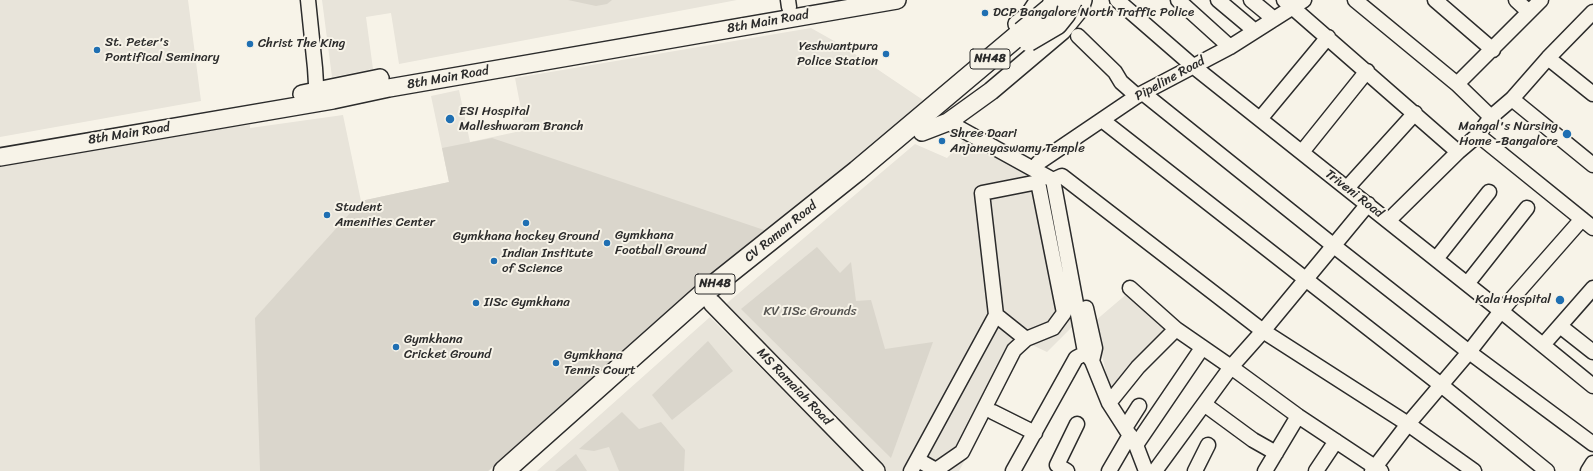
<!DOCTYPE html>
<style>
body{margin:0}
canvas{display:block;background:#f7f3e8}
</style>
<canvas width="1593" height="471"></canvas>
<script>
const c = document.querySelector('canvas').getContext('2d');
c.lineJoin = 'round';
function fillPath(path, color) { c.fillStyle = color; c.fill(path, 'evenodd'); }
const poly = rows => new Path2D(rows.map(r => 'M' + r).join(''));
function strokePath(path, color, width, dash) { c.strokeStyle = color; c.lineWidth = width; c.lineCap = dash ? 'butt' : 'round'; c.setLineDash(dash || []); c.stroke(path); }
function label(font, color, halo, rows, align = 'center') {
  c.font = font + ' Sriracha,sans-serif'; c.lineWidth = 4; c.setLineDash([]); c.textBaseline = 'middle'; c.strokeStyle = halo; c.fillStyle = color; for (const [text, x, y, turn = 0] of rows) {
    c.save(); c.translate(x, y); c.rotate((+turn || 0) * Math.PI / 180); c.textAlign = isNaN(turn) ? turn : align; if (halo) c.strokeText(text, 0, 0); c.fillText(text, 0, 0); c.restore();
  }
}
const built = poly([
 [0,0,188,0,201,101,0,137],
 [322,0,737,0,399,64,391,13,366,17,373,69,332,77],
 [811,28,843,46,923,100,854,165,645,338,489,471,0,471,0,166,209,130,250,125,250,128,343,115,361,201,449,182,431,96,459,90,470,142,525,130,515,78],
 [967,137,1049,181,1076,323,1047,352,1028,343,959,471,882,471,726,304,915,144,947,158],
 [1129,292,1169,328,1111,397,1095,321],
 [710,317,863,471,537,471]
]);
const green = poly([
 [568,0,612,0,607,4,596,6],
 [492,138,770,232,700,289,488,471,260,471,255,318,361,201,449,182,442,148],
 [817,247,840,273,851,262,856,301,871,300,885,349,933,342,891,458,741,309],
 [708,341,733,371,672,420,652,395],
 [622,412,639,429,661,422,685,450,684,471,619,471,609,447,594,451,579,449],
 [576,454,587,471,555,471]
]);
const minor = poly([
 [308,0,315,68,317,100],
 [788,0,789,7],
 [1117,0,1193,66,1501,311,1593,386],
 [1178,0,1230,47],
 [1218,0,1255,31],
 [1251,0,1274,19],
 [1284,0,1458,152],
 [1355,0,1457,84,1491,117],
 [1435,0,1493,50],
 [1516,0,1529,12],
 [1078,36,1115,72,1121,82,1137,96],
 [1548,58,1593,94],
 [1457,84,1541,0],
 [1143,93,1334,246,1469,352,1593,444],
 [1512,99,1593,165],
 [1260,119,1328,37],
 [1102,120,1441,385,1547,471],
 [948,122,1053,180,1085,352,1092,361,1109,403,1136,445,1146,471],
 [1478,135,1593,228],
 [1302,152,1367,71],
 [1038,163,1137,96,1230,47,1304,0],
 [1053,180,1062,176,1263,331,1408,424,1474,471],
 [1347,188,1415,113],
 [1388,221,1458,152,1478,135,1491,117,1512,99,1548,58,1593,12],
 [1436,259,1489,192],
 [1467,284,1527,208],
 [1130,288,1176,329,1231,367,1298,416,1381,471],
 [1086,308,1095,348,1092,361],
 [996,315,1026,339],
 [1560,326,1593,352],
 [1543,345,1593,288],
 [1109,403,1138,367,1176,329],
 [1204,404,1253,440,1276,453],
 [993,412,1035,433],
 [1125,428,1139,406],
 [1136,445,1202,348],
 [911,471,996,315,982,193,1038,182,1064,313,1053,328,1026,339,1014,350,962,452,936,470,918,460],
 [1013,471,1076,358,1093,349],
 [1067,471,1057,465,1077,424],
 [1109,471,1130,435],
 [1155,471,1231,367,1263,331,1368,204],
 [1195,471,1208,445],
 [1265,471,1298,416],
 [1316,471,1336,441],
 [1372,471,1408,424,1469,352,1501,311,1582,219],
 [1588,471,1593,463]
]);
const major = poly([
 [1017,24,1029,15,1039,0],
 [302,94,380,78],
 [922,132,948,122,991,91,1062,31,1080,9,1083,0],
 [0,157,333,100,389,88,897,0],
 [712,303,876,471]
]);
const highway = poly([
 [504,471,704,293,857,171,1022,32]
]);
const highwayBridge = poly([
 [1022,32,1051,8,1055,0],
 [1028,41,1057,24,1065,14,1072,0]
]);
const markers = [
 [985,13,4,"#1f6fb2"],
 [250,44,4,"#1f6fb2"],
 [97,50,4,"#1f6fb2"],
 [886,54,4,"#1f6fb2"],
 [450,119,5,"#1f6fb2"],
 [1567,134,5,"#1f6fb2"],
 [942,141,4,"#1f6fb2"],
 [327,215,4,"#1f6fb2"],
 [526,223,4,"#1f6fb2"],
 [607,243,4,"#1f6fb2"],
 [494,261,4,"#1f6fb2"],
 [1560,300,5,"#1f6fb2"],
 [476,303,4,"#1f6fb2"],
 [396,347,4,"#1f6fb2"],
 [556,363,4,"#1f6fb2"]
];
const shields = [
 [990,59,40],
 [715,284,40]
];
const shieldNames = [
 ["NH48",990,59],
 ["NH48",715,284]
];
const poiNames = [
 ["DCP Bangalore North Traffic Police",993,13],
 ["St. Peter's",105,43],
 ["Pontifical Seminary",105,58],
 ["Christ The King",258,44],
 ["Yeshwantpura",878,47,"right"],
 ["Police Station",878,62,"right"],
 ["ESI Hospital",459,112],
 ["Malleshwaram Branch",459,127],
 ["Mangal's Nursing",1558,127,"right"],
 ["Home -Bangalore",1558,142,"right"],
 ["Shree Daari",950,134],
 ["Anjaneyaswamy Temple",950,149],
 ["Student",335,208],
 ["Amenities Center",335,223],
 ["Gymkhana",615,236],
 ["Football Ground",615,251],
 ["Gymkhana hockey Ground",526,237,"center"],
 ["Indian Institute",502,254],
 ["of Science",502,269],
 ["Kala Hospital",1551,300,"right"],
 ["IISc Gymkhana",484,303],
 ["Gymkhana",404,340],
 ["Cricket Ground",404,355],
 ["Gymkhana",564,356],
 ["Tennis Court",564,371]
];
const streetNames = [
 ["8th Main Road",768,22,-10],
 ["8th Main Road",448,78,-10],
 ["Pipeline Road",1170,79,-29],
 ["8th Main Road",129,134,-9],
 ["Triveni Road",1354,194,38],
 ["CV Raman Road",781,232,-39],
 ["MS Ramaiah Road",794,387,46]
];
const parkNames = [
 ["KV IISc Grounds",810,312]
];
fillPath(built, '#e8e4da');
fillPath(green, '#dad6cc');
strokePath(minor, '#2b2b2b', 17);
strokePath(major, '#2b2b2b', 20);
strokePath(highway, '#2b2b2b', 23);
strokePath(minor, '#f7f3e8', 14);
strokePath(major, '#f7f3e8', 17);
strokePath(highway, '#f7f3e8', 20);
strokePath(highwayBridge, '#2b2b2b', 23, []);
strokePath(highwayBridge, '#f7f3e8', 20);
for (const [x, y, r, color] of markers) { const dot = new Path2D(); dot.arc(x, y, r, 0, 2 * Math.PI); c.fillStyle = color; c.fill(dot); strokePath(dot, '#f7f3e8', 1.5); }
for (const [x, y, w] of shields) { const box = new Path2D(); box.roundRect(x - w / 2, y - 10, w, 20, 3); c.fillStyle = '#f7f3e8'; c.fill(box); strokePath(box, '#2b2b2b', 1); }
label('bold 12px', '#2b2b2b', null, shieldNames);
label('13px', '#2b2b2b', '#f7f3e8', poiNames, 'left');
label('13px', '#2b2b2b', '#f7f3e8', streetNames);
label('13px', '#575653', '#f7f3e8', parkNames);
</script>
